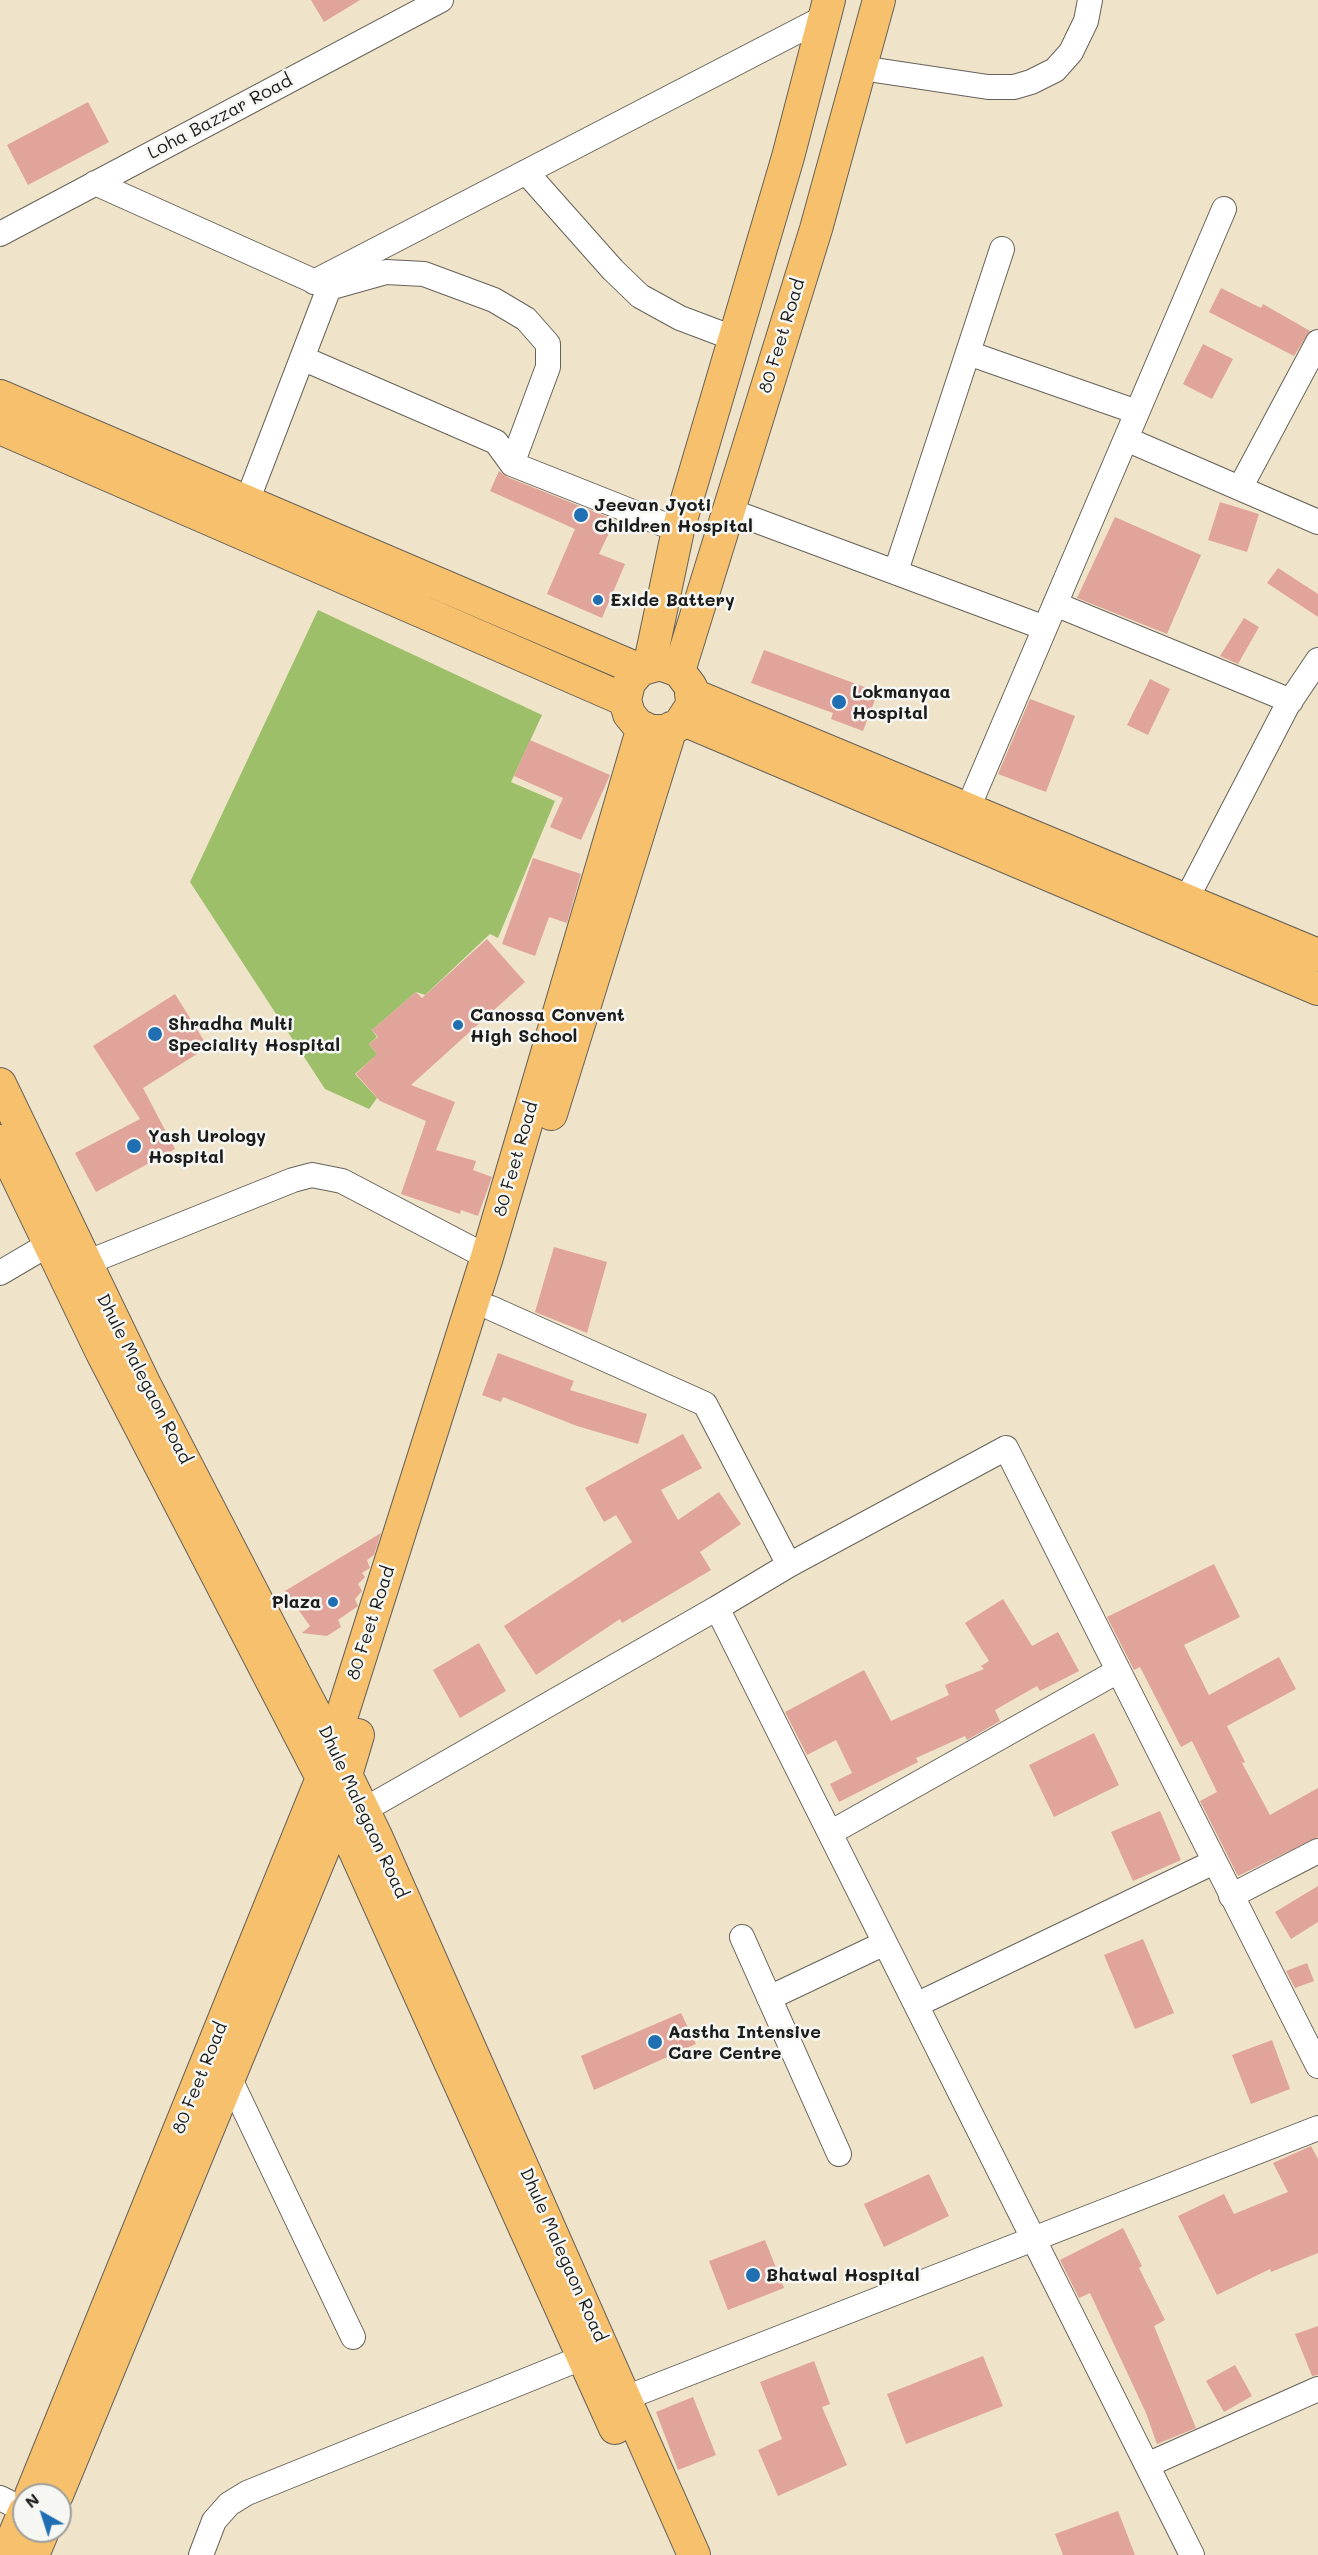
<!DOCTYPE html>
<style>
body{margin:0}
#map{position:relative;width:1318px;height:2555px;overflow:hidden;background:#efe3c9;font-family:Mali,sans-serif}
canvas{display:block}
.north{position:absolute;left:12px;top:2483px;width:60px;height:60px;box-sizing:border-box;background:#f6f6f2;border:2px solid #9f9f9c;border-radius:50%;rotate:321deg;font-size:16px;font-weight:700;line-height:24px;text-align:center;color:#1c1c1c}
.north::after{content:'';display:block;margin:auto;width:21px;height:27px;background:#1f6fb2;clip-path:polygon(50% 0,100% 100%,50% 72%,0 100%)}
</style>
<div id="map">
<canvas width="1318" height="2555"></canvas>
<div class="north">N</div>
</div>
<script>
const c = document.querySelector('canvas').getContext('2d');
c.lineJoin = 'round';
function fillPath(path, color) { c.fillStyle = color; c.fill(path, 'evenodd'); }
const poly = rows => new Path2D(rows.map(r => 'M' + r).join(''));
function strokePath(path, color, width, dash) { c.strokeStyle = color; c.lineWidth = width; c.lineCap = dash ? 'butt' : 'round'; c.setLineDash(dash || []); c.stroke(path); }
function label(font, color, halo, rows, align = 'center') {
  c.font = font + ' Mali,sans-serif'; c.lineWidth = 5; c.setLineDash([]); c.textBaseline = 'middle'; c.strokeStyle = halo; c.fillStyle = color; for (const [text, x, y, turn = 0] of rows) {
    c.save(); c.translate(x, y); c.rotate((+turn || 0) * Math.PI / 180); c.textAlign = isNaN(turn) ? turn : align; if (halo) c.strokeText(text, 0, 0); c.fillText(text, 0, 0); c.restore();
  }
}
const green = poly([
 [318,610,542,715,511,782,555,801,498,938,490,934,425,995,416,992,372,1030,377,1037,369,1044,384,1063,373,1058,355,1074,377,1098,369,1109,325,1089,190,882]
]);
const building = poly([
 [311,0,360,0,324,22],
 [88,102,109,142,28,185,7,145],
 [1221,288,1261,308,1263,304,1310,331,1294,356,1209,312],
 [1203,344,1233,359,1212,399,1183,384],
 [499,471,507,477,615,520,599,554,625,564,602,618,547,594,575,529,490,491],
 [1220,502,1259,514,1247,552,1208,540],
 [1115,517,1201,555,1167,634,1077,598],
 [1278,568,1318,594,1318,617,1267,583],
 [1244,618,1259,627,1238,664,1220,656],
 [764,650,878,692,863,731,831,719,833,713,751,683],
 [1150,679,1170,689,1148,735,1127,725],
 [1030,699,1075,716,1046,792,998,774],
 [530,740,610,775,581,840,550,827,563,798,514,776],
 [533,858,581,874,567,923,549,917,535,956,502,944],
 [487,939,525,982,411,1085,455,1102,436,1150,476,1161,473,1170,492,1177,478,1216,461,1210,460,1214,401,1194,426,1121,380,1101,356,1074,377,1054,369,1044,378,1037,372,1030,416,992,422,998],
 [175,994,208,1047,143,1088,175,1149,96,1192,75,1153,140,1119,93,1046],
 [554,1247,607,1262,587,1333,535,1312],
 [498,1353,574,1381,570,1390,647,1414,638,1444,577,1426,503,1397,501,1402,482,1395],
 [683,1434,702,1468,661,1490,678,1520,719,1492,741,1524,700,1552,711,1570,622,1623,620,1619,536,1675,504,1626,632,1542,616,1515,604,1522,585,1488],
 [381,1533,374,1555,367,1560,370,1568,362,1573,365,1577,358,1584,362,1591,355,1599,358,1606,338,1620,341,1627,327,1636,302,1633,310,1626,285,1591],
 [1214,1564,1240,1617,1184,1645,1209,1695,1279,1657,1296,1689,1227,1726,1245,1762,1242,1763,1270,1815,1318,1788,1318,1837,1238,1876,1200,1801,1217,1792,1192,1741,1181,1747,1140,1667,1134,1670,1107,1617],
 [1003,1599,1032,1646,1058,1632,1079,1671,1040,1691,1037,1686,995,1710,1000,1721,967,1740,965,1736,916,1758,918,1762,839,1802,830,1784,852,1773,836,1740,807,1755,785,1712,864,1670,891,1721,949,1695,945,1685,984,1669,981,1666,989,1661,965,1623],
 [479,1643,506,1691,460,1718,433,1670],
 [1094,1733,1119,1785,1054,1817,1029,1765],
 [1160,1811,1181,1860,1133,1881,1111,1832],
 [1318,1886,1318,1922,1291,1939,1275,1912],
 [1143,1939,1174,2013,1135,2029,1104,1955],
 [1307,1963,1314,1981,1295,1988,1286,1971],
 [681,2013,696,2044,594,2090,581,2056],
 [1272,2040,1290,2089,1251,2104,1232,2055],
 [1311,2146,1318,2159,1318,2253,1271,2272,1270,2269,1217,2295,1178,2216,1224,2194,1234,2214,1288,2192,1273,2163],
 [929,2174,949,2216,884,2247,864,2204],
 [1123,2228,1142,2266,1139,2268,1165,2320,1154,2326,1196,2428,1157,2444,1146,2413,1090,2293,1079,2298,1060,2260],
 [765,2240,784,2288,728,2310,709,2261],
 [1318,2326,1318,2375,1312,2376,1295,2334],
 [983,2356,1003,2406,906,2444,887,2394],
 [814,2361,830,2404,822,2407,847,2465,778,2496,758,2450,782,2439,760,2382],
 [1235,2365,1252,2396,1224,2412,1206,2381],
 [693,2397,716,2455,678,2470,656,2412],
 [1118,2511,1135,2555,1063,2555,1055,2534]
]);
const minor = poly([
 [861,68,988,87,1014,87,1031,82,1055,70,1071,52,1086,21,1090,0],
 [526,172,613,270,640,296,680,318,733,338],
 [95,183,329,288,241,517],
 [0,234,441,0],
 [314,282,825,17],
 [329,288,386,272,424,274,494,300,526,319,548,344,548,367,512,464,678,530],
 [968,353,1137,412],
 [302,358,496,442,512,464],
 [1126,439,1318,522],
 [1240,488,1318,342],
 [728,510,1045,628],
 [896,571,1002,249],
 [1055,604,1291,701],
 [968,808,1224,209],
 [1186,900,1287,706,1318,660],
 [86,1263,293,1180,312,1175,342,1181,487,1257],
 [0,1273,63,1236],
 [491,1308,705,1404,789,1565,717,1608,1192,2555],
 [789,1565,1006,1448,1318,2066],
 [364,1810,717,1608],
 [830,1833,1118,1671],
 [1231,1896,1318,1851],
 [742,1937,839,2154],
 [769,1998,885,1943],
 [916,2005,1214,1862],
 [229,2077,353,2337],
 [610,2404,1318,2128],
 [1147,2465,1318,2389],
 [0,2498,24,2510],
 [201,2555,214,2521,229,2504,247,2493,584,2357]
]);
const major = poly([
 [0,396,640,670,660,664,679,671,691,687,692,705,679,725,665,731,651,731,638,725,629,714,625,700,629,683,640,670],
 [0,428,625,700],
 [649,667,678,530,788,157,829,0],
 [679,671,816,229,879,0],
 [691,694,1318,955],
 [684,720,1318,989],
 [0,1084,144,1383,332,1746,376,1836,694,2555],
 [551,1114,671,728],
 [0,1141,102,1353,322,1778,615,2428],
 [31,2495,322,1778,487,1257,643,727],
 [57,2495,338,1814,346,1775,358,1735],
 [6,2555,24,2512],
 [33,2555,43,2531]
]);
const markers = [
 [581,515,8,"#1f6fb2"],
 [598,600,6,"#1f6fb2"],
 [839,702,8,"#1f6fb2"],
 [458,1025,6,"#1f6fb2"],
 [155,1034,8,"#1f6fb2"],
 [134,1146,8,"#1f6fb2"],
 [333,1602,6,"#1f6fb2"],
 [655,2042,8,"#1f6fb2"],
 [753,2275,8,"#1f6fb2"]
];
const streetNames = [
 ["Loha Bazzar Road",220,117,-28],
 ["80 Feet Road",782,336,-73],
 ["80 Feet Road",516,1159,-74],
 ["Dhule Malegaon Road",144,1379,63],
 ["80 Feet Road",371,1623,-72],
 ["Dhule Malegaon Road",363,1812,65],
 ["80 Feet Road",200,2078,-68],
 ["Dhule Malegaon Road",563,2255,66]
];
const poiNames = [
 ["Jeevan Jyoti",594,505],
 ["Children Hospital",594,526],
 ["Exide Battery",610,600],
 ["Lokmanyaa",852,692],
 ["Hospital",852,713],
 ["Canossa Convent",470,1015],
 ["High School",470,1036],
 ["Shradha Multi",168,1024],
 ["Speciality Hospital",168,1045],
 ["Yash Urology",148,1136],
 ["Hospital",148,1157],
 ["Plaza",321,1602,"right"],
 ["Aastha Intensive",668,2032],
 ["Care Centre",668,2053],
 ["Bhatwal Hospital",766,2275]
];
fillPath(green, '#9dbf69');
fillPath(building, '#e1a49a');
strokePath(minor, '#666259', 26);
strokePath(major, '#666259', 34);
strokePath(minor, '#fff', 24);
strokePath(major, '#f7c06c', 32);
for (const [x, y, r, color] of markers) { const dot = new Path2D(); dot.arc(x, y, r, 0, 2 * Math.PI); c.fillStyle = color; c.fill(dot); strokePath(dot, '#f6f6f2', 2); }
label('18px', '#1c1c1c', '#f6f6f2', streetNames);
label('bold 18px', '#1c1c1c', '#f6f6f2', poiNames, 'left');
</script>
